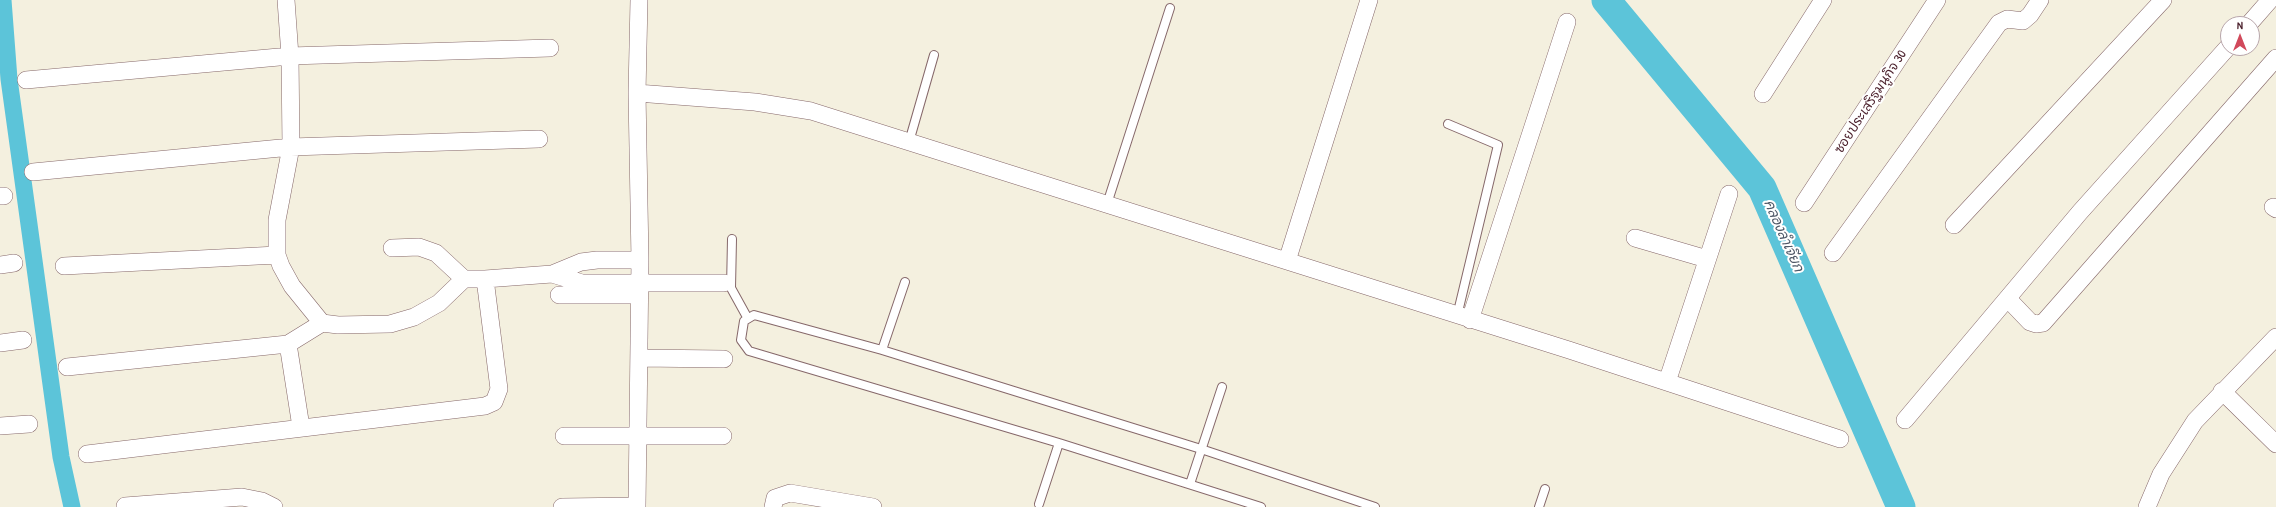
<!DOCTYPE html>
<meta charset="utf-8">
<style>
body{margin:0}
#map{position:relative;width:2276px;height:507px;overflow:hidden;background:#f4f0df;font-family:"Patrick Hand",sans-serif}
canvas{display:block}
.north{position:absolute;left:2220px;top:16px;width:40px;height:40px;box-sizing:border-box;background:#fff;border:1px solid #b7a5aa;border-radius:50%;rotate:0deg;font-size:11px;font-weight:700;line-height:16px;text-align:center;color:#4a1f2b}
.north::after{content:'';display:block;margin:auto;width:14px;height:18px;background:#d1495b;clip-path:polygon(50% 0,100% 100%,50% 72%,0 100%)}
</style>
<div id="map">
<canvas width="2276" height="507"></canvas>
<div class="north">N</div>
</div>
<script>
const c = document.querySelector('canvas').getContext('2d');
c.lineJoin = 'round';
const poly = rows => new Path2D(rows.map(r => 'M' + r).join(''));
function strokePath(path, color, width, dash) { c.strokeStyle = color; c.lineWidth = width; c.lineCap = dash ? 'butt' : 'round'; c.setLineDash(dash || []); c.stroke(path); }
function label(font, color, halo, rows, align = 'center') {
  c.font = font + ' "Patrick Hand","Playpen Sans Thai",sans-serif'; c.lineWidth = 4; c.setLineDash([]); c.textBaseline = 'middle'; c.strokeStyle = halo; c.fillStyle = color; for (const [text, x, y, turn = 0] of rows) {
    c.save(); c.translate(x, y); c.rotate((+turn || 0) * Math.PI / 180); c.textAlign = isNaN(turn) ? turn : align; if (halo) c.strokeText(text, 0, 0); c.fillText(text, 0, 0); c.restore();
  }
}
const canal = poly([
 [3,0,9,79,17,137,61,457,72,507]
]);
const river = poly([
 [1606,0,1762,188,1901,507]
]);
const lane = poly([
 [1448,124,1498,145,1457,316],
 [909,142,934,55],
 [1107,204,1170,8],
 [732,239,731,288,747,317],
 [882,350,905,282],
 [1190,484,1222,387],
 [1039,504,1059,443],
 [1261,507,1059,443,749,351,741,340,744,321,754,315,882,350,1201,449,1375,507],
 [1539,507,1545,489]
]);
const street = poly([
 [286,0,290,56,291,147,277,220,277,255,281,266,292,286,322,323,338,325,390,324,414,317,439,303,464,279],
 [2249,24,2270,0],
 [26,80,290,56,550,48],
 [637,93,755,102,811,111,1569,350,1840,439],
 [1763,94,1823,0],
 [33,172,291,147,539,139],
 [0,196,4,196],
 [1804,203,1937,0],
 [2273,207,2276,209],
 [1954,225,2163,0],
 [1635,238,1707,259],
 [1833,253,1999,23,2007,19,2023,21,2030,15,2040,0],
 [1287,261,1369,0],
 [0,265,14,263],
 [64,266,277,255],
 [552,274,582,283,724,283],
 [485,279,552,274,581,262,597,260,640,260],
 [559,295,639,295],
 [2008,299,2030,322,2036,324,2043,323,2276,58],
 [1470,320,1567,22],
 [0,343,23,340],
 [639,358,724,359],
 [67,367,288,344],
 [1667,382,1729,194],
 [2222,391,2276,444],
 [1905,420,2080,212,2228,47],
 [0,426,29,424],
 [301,427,288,344,322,323],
 [564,436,723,436],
 [87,454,485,406,494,402,499,389,485,279,464,279,436,253,419,247,392,248],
 [125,506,242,497,262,501,274,507],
 [562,507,637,506],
 [637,507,640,260,637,93,639,0],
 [773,507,775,498,790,493,873,507],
 [2147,507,2161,474,2195,421,2276,337]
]);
const streetNames = [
 ["ซอยประเสริฐมนูกิจ 30",1871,102,-57]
];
const waterNames = [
 ["คลองลำเจียก",1783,236,66]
];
strokePath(canal, '#5cc4d9', 17);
strokePath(river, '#5cc4d9', 29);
strokePath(lane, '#86686a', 10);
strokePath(street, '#86686a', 18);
strokePath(lane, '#fff', 8);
strokePath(street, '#fff', 17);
label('13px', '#4a1f2b', '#fff', streetNames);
label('italic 14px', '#505968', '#fff', waterNames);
</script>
